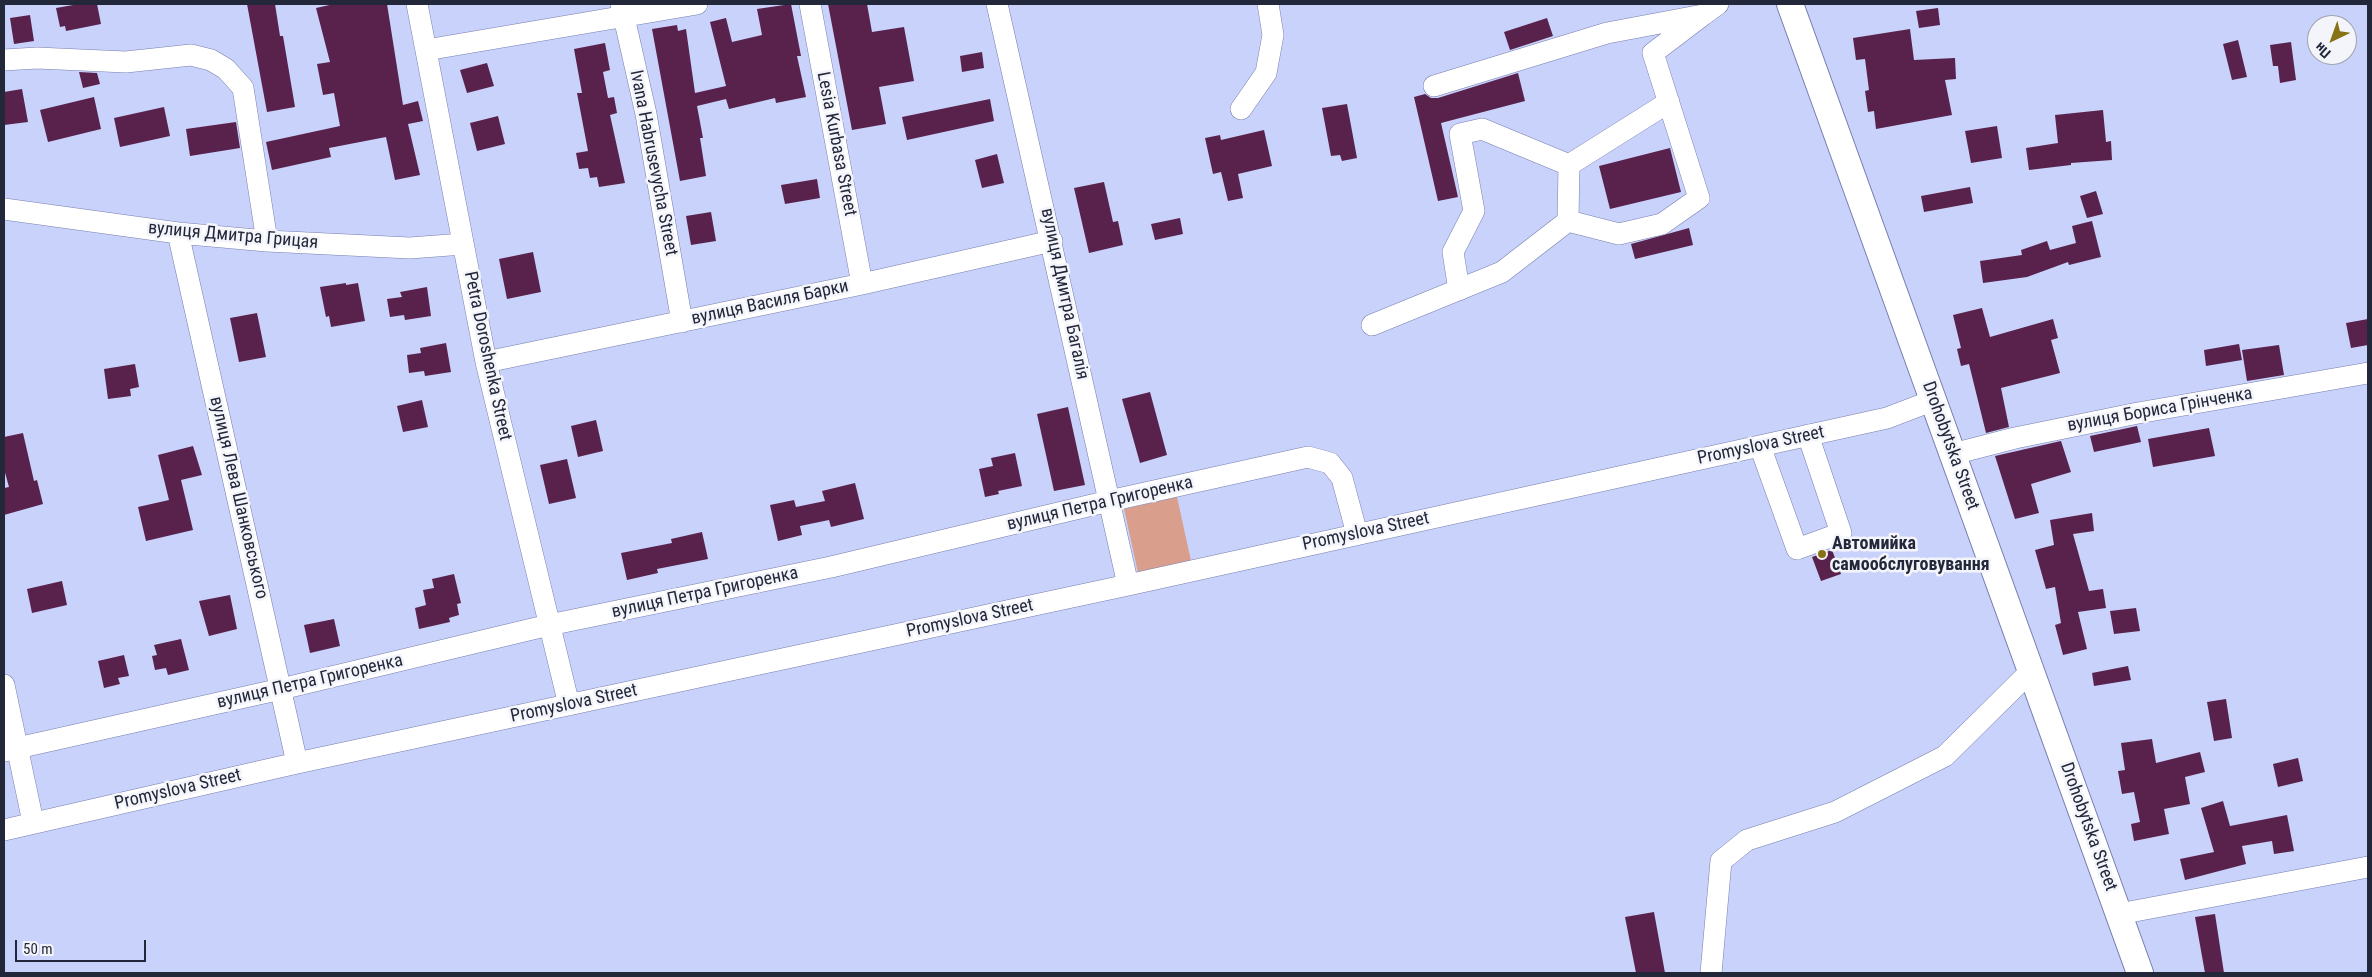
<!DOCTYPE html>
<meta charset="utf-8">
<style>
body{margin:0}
#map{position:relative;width:2372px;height:977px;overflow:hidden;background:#c9d2fb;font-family:"Roboto Condensed",sans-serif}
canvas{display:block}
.frame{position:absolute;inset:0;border:5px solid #23273a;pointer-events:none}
.north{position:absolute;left:2307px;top:15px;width:50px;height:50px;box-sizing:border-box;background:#f4f5fa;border:1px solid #a0a3ad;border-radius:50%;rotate:222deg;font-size:14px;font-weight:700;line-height:20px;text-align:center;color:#23273a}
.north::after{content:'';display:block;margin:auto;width:18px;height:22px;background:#877316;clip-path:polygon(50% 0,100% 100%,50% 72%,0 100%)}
.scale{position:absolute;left:15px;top:940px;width:131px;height:22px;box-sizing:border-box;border:2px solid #23273a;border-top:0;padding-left:6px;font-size:15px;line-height:18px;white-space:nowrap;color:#23273a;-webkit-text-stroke:4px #f4f5fa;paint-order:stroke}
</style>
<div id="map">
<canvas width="2372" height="977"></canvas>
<div class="frame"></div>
<div class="north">Пн</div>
<div class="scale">50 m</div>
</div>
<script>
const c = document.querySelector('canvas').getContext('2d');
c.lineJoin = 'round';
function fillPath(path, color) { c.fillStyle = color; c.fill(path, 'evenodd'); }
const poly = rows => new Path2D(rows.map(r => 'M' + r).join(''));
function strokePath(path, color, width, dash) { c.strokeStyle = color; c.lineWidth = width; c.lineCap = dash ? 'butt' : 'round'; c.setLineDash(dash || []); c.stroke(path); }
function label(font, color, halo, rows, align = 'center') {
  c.font = font + ' "Roboto Condensed",sans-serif'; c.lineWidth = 5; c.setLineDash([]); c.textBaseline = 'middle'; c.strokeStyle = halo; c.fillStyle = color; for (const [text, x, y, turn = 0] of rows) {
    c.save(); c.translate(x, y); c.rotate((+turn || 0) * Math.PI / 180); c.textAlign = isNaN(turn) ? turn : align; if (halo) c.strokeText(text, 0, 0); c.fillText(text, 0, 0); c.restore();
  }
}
const green = poly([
 [1177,497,1191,561,1138,573,1124,509]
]);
const building = poly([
 [79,4,97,4,101,24,66,31,65,26,60,27,56,8],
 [247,4,275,4,280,36,283,36,295,107,267,112],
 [334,4,387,4,403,105,418,101,423,121,408,124,420,175,395,180,386,137,329,148,331,157,272,170,266,142,340,126,334,93,323,95,317,64,330,62,316,8],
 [791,4,801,56,797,56,806,97,776,103,775,98,729,109,726,99,697,106,703,138,700,138,706,176,680,181,652,29,677,25,678,31,686,29,695,93,726,86,710,22,726,18,732,42,762,35,757,9],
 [828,4,867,4,872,32,904,27,914,81,879,87,886,124,852,130],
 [1938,8,1940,25,1919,28,1916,11],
 [30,15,34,41,14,44,10,18],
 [1547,18,1553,36,1510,50,1504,32],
 [1910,29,1914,60,1955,58,1956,79,1945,80,1952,115,1876,129,1874,111,1868,112,1865,91,1869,90,1865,59,1856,60,1853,38],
 [2238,40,2247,77,2232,80,2223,44],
 [2291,42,2296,80,2280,83,2278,66,2273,66,2270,45],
 [605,43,610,70,603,72,608,98,614,97,617,113,610,115,625,183,599,187,597,177,590,178,588,168,579,169,576,153,588,151,577,93,582,93,574,49],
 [982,52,984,68,962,72,960,56],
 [487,63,494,86,467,93,460,70],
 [79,72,97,73,100,84,83,88],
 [1518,73,1525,101,1441,123,1458,197,1438,201,1414,97,1425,94,1431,98,1438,98],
 [22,89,28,122,4,125,4,92],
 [94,97,101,129,48,142,40,110],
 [990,99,994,121,907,140,902,117],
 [1347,104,1357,158,1342,161,1340,155,1331,156,1322,108],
 [164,107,170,136,120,147,114,118],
 [2103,110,2106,142,2111,141,2112,160,2071,163,2071,165,2029,170,2026,148,2058,143,2055,115],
 [498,116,505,144,477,151,470,123],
 [236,122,240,148,190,156,186,129],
 [1997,126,2002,158,1971,163,1965,131],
 [1264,130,1272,166,1238,174,1243,198,1228,201,1221,172,1213,174,1205,138,1220,135,1221,140],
 [1670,148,1681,192,1610,209,1599,166],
 [997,154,1004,183,982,188,975,160],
 [817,179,820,198,785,204,781,185],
 [1104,182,1113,222,1118,221,1123,245,1089,253,1074,188],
 [1970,187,1973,203,1924,212,1921,196],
 [2096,191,2103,214,2087,218,2080,196],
 [711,212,716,241,691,245,686,216],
 [1180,218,1183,234,1155,240,1151,224],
 [2092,221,2101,257,2069,265,2068,262,2027,277,1983,283,1980,261,2022,255,2021,250,2047,241,2050,250,2076,243,2072,226],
 [1689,228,1693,245,1635,259,1631,244],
 [533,252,541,292,507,299,499,259],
 [346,283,346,285,358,283,365,321,331,327,329,316,326,317,320,287],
 [427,287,431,316,405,320,404,315,390,317,387,299,402,297,400,292],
 [1982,308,1990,337,2053,319,2058,338,2051,340,2060,373,2001,388,2009,427,1986,433,1969,364,1961,366,1957,349,1961,348,1953,315],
 [257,313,266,357,239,362,230,318],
 [2368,319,2368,345,2351,348,2346,323],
 [446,343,451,372,425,376,424,371,409,373,407,355,421,353,420,348],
 [2239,344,2242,360,2206,366,2204,350],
 [2279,345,2284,375,2247,381,2242,350],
 [135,364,139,387,130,389,131,396,108,399,104,369],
 [1150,392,1167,455,1140,463,1122,399],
 [422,400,428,427,403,432,397,406],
 [1068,407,1085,485,1054,491,1037,414],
 [596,420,603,451,578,457,571,426],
 [2137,426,2141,442,2094,452,2090,436],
 [2209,428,2215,456,2153,467,2148,439],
 [23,433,34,481,37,480,43,504,4,515,4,488,9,487,4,469,4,437],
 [2061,441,2071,472,2031,484,2039,513,2015,519,1995,456],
 [193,446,202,475,181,480,193,530,146,541,138,507,169,500,158,455],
 [1015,453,1022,486,998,491,999,494,985,497,979,469,993,466,991,458],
 [567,459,576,498,549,504,540,465],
 [855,483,864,519,831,527,829,520,800,526,802,535,778,541,770,505,794,500,796,507,825,501,822,491],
 [2092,513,2094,531,2073,534,2089,591,2103,589,2106,608,2078,612,2087,649,2063,655,2055,625,2061,623,2055,587,2046,589,2035,550,2054,545,2050,520],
 [702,532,708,559,657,569,658,573,627,580,621,553,672,543,671,539],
 [1832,550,1841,574,1821,581,1812,557],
 [454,574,461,603,457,604,459,615,449,618,450,622,419,629,415,608,426,605,423,590,434,588,432,579],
 [62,581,67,605,32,613,27,589],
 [230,595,237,629,209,636,199,601],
 [2136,608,2140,631,2114,634,2110,611],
 [334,619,340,646,310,653,304,625],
 [181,639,189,670,168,675,166,668,155,670,152,656,157,655,154,645],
 [124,655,129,676,118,678,120,684,104,688,98,661],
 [2128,666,2131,680,2094,686,2092,673],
 [2226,699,2232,738,2214,741,2207,702],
 [2152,739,2156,763,2200,752,2205,772,2185,777,2190,804,2164,809,2169,834,2134,841,2131,824,2140,822,2134,792,2122,794,2118,771,2125,770,2121,743],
 [2298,758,2303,781,2278,787,2273,764],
 [2223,801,2230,826,2287,815,2294,851,2274,854,2272,841,2242,846,2246,864,2185,880,2180,859,2214,852,2201,808],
 [1654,912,1665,973,1636,973,1625,917],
 [2215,914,2224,973,2205,973,2195,917]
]);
const minor = poly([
 [417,4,486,362,569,705],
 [621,4,646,114,682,322],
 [810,4,862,284],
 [997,4,1128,585],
 [426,50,697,4],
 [4,60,37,58,126,62,191,55,211,60,226,69,243,88,267,241],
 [1434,86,1607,33,1703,15,1718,4],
 [1241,109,1266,73,1273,35,1268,4],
 [4,209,178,233,267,241,410,248,463,244],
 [1568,221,1569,165,1669,102],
 [178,233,297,763],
 [1459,290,1453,252,1474,211,1460,134,1482,129,1569,165],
 [1372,325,1502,272,1568,221,1619,234,1662,224,1699,198,1653,53,1703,15],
 [486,362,862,284,1052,241],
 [1760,446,1797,549,1841,533,1808,435],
 [1953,454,2015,438,2138,413,2368,373],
 [4,685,33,822],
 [4,751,281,689,549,625,831,567,1109,501,1308,457,1330,463,1342,478,1357,534],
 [4,830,297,763,1128,585,1887,418,1934,400],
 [2119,914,2368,867],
 [1711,973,1721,861,1747,840,1835,812,1945,756,2032,670]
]);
const major = poly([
 [1790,4,2140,973]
]);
const markers = [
 [1822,554,5,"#877316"]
];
const streetNames = [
 ["Lesia Kurbasa Street",836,144,79],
 ["Ivana Habrusevycha Street",653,163,79],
 ["вулиця Дмитра Грицая",233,236,5],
 ["вулиця Дмитра Багалія",1064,294,78],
 ["вулиця Василя Барки",770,303,-12],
 ["Petra Doroshenka Street",487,356,78],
 ["вулиця Бориса Грінченка",2160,410,-10],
 ["Promyslova Street",1761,446,-12],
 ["Drohobytska Street",1950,446,70],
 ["вулиця Лева Шанковського",238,498,77],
 ["вулиця Петра Григоренка",1100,504,-13],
 ["Promyslova Street",1366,532,-12],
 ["вулиця Петра Григоренка",705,593,-12],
 ["Promyslova Street",970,619,-12],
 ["вулиця Петра Григоренка",310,682,-13],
 ["Promyslova Street",574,704,-12],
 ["Promyslova Street",178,790,-13],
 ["Drohobytska Street",2088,827,70]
];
const poiNames = [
 ["Автомийка",1832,544],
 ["самообслуговування",1832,565]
];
fillPath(green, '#da9e8d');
fillPath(building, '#58224d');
strokePath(minor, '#767fae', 22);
strokePath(major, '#767fae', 28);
strokePath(minor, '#fff', 21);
strokePath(major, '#fff', 26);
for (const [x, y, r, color] of markers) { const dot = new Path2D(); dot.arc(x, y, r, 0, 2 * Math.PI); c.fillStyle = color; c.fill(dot); strokePath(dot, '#f4f5fa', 2); }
label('18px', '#23273a', '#f4f5fa', streetNames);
label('bold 18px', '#23273a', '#f4f5fa', poiNames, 'left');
</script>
